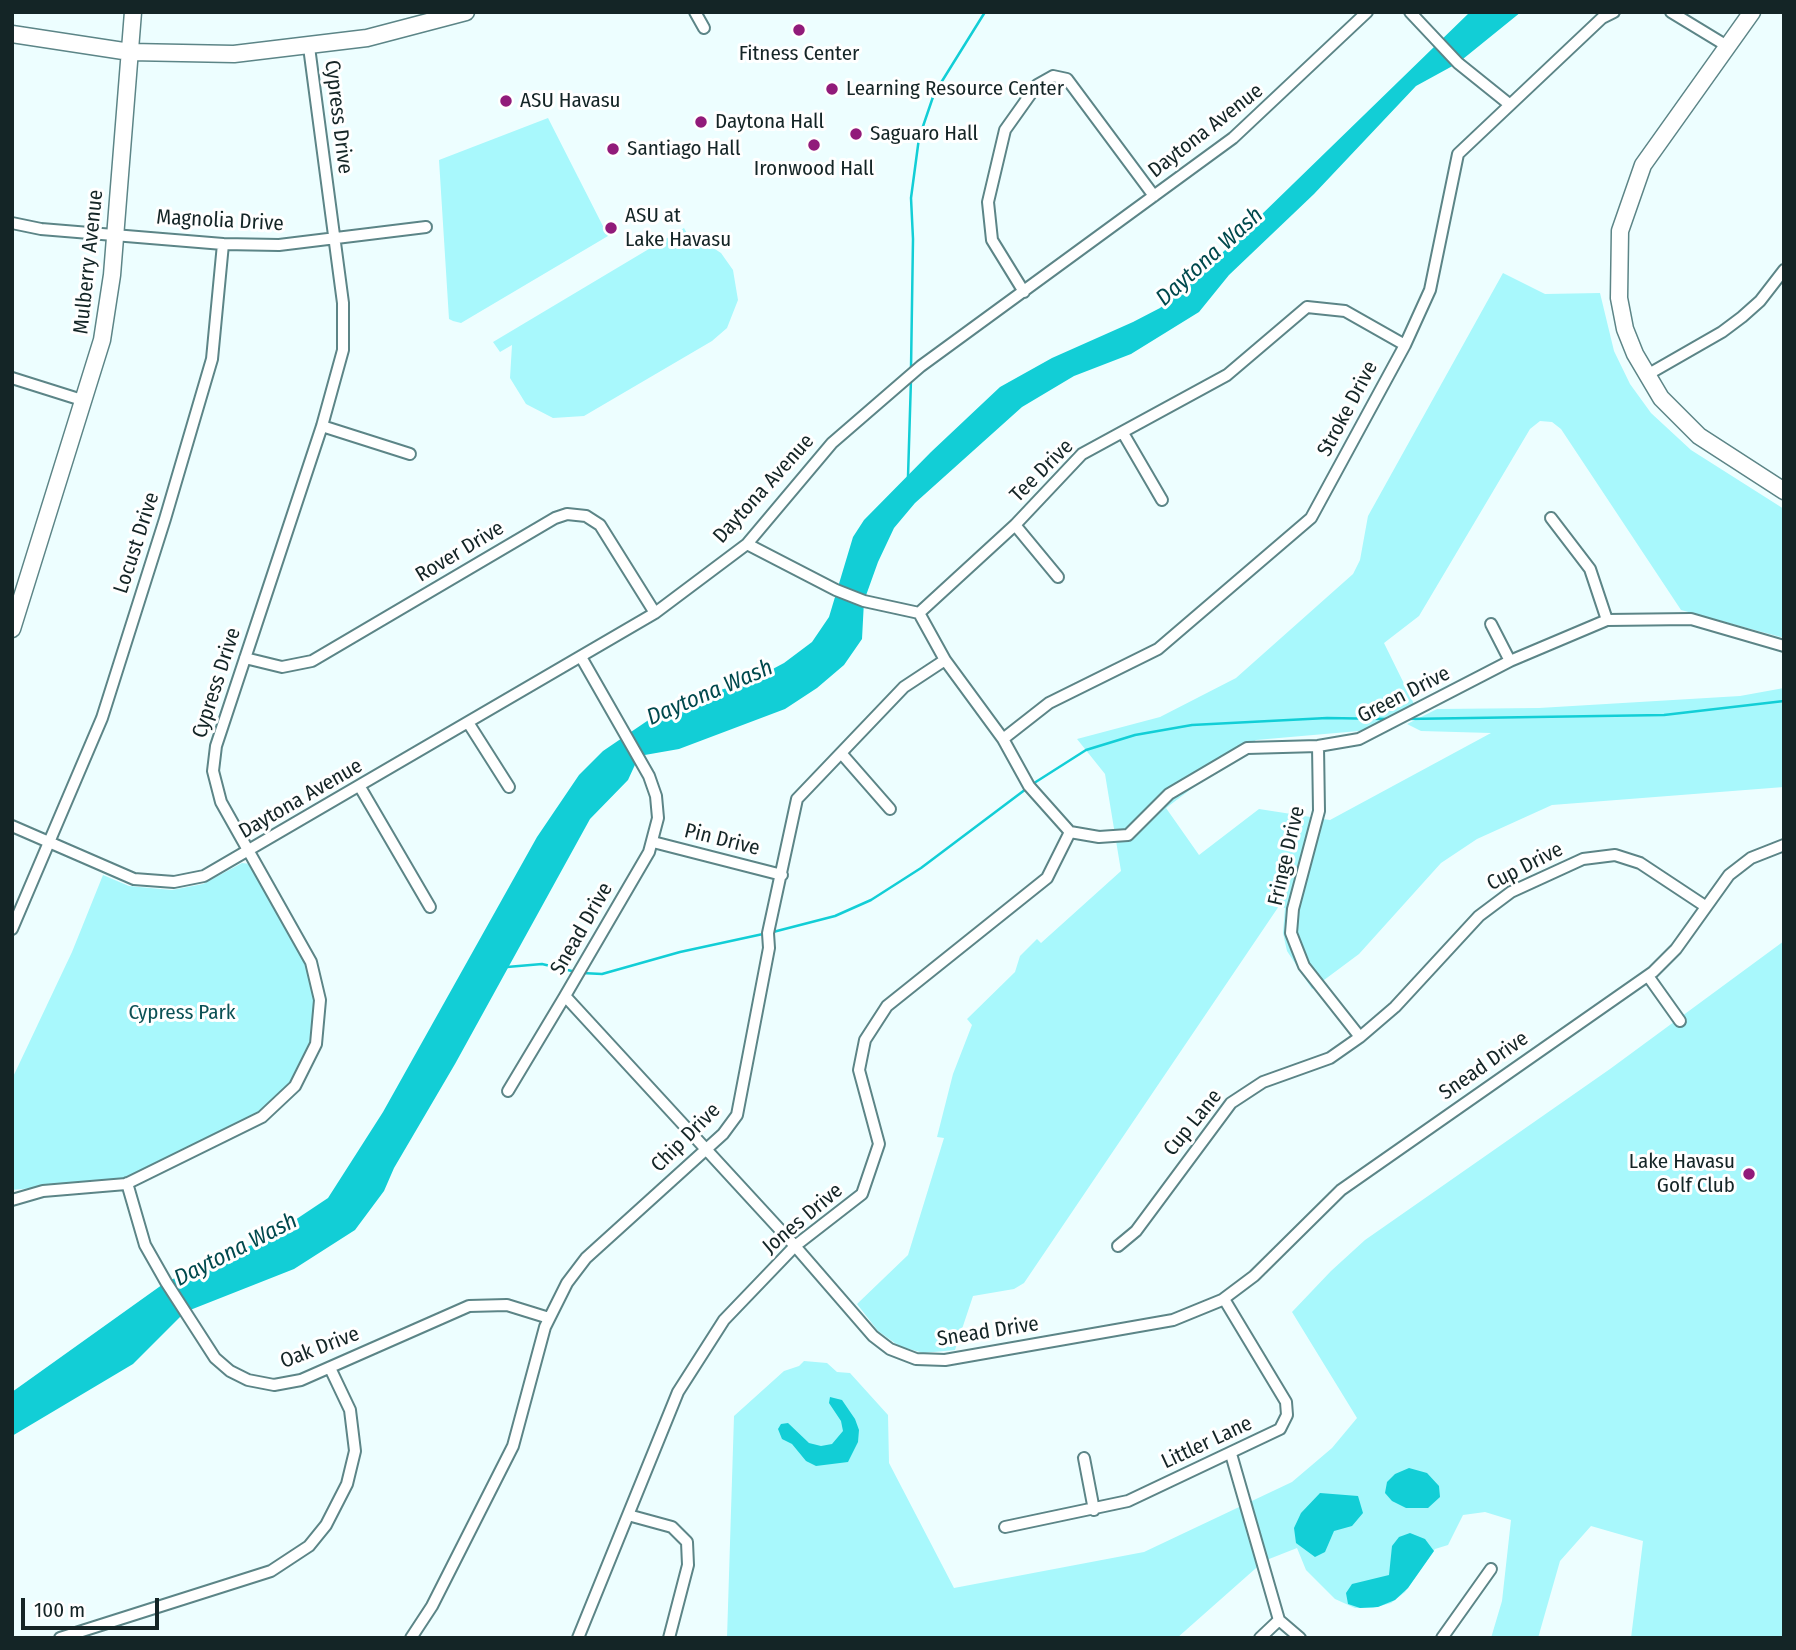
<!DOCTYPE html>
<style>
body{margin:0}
#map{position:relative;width:1796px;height:1650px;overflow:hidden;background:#edfeff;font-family:"Fira Sans Condensed",sans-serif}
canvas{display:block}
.frame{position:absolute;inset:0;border:14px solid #142526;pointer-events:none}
.scale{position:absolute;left:21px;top:1598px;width:138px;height:32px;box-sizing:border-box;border:4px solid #142526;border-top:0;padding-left:9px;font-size:21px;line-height:24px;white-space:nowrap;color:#142526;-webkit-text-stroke:5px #fff;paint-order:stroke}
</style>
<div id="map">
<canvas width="1796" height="1650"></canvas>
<div class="frame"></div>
<div class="scale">100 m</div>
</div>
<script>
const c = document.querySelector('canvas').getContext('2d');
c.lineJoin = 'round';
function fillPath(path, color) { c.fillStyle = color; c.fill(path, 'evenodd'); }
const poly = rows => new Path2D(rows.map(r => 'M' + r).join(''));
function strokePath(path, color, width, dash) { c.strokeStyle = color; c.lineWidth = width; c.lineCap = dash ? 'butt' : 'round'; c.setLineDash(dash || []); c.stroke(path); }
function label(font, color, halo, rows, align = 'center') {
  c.font = font + ' "Fira Sans Condensed",sans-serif'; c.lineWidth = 6; c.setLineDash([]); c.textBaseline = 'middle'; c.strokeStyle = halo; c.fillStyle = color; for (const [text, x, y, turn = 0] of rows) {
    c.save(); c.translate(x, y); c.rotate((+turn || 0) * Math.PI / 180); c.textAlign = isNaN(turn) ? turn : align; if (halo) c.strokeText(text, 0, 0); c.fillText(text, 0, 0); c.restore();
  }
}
const green = poly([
 [548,118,608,236,461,323,453,321,449,319,439,160],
 [684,228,690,239,704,242,721,253,733,270,738,300,727,328,712,341,584,416,553,418,526,404,510,378,512,345,500,352,493,342],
 [1503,273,1545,294,1600,293,1614,351,1630,384,1651,413,1691,450,1784,509,1784,638,1681,610,1561,429,1552,422,1540,421,1530,429,1419,616,1384,643,1414,704,1380,724,1359,731,1256,740,1166,808,1199,855,1259,809,1330,820,1491,733,1421,731,1407,724,1437,709,1539,708,1740,696,1784,688,1784,787,1552,805,1477,839,1441,863,1359,954,1312,989,1287,951,1283,933,1285,908,1279,906,1024,1283,1014,1289,973,1296,955,1350,923,1353,899,1346,878,1331,857,1304,908,1255,944,1138,937,1137,953,1074,972,1025,967,1019,1015,972,1020,956,1037,939,1041,943,1121,871,1105,774,1077,739,1160,717,1236,678,1353,574,1360,560,1368,516],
 [242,863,251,864,308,964,315,996,312,1038,307,1057,292,1083,259,1112,130,1178,12,1190,12,1079,72,952,103,875,129,886,172,890,203,884],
 [1784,941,1784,1638,1631,1638,1643,1541,1591,1526,1560,1561,1538,1638,1491,1638,1502,1601,1511,1520,1485,1512,1463,1515,1448,1545,1435,1549,1405,1592,1391,1603,1373,1608,1355,1608,1335,1599,1306,1570,1297,1548,1264,1561,1177,1638,727,1638,734,1416,784,1371,799,1366,804,1361,827,1363,837,1372,850,1373,888,1415,889,1463,954,1588,1144,1552,1292,1482,1332,1448,1357,1418,1292,1312,1331,1271,1365,1240,1610,1069]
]);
const water = poly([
 [1470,12,1521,12,1458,63,1416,86,1314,194,1229,275,1199,312,1131,354,1074,376,1022,407,915,503,894,528,878,562,864,601,862,639,844,665,817,688,785,709,679,749,639,756,628,780,590,819,455,1064,394,1168,384,1191,355,1230,294,1269,185,1312,133,1364,12,1436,12,1392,166,1282,268,1238,328,1198,383,1112,537,837,579,775,603,751,650,719,686,701,752,680,784,663,812,642,829,617,853,537,864,520,931,452,1000,387,1052,358,1133,322,1160,308,1187,287],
 [830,1397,842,1400,855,1419,859,1430,858,1442,848,1462,816,1466,806,1461,792,1444,782,1439,778,1429,781,1424,788,1423,809,1443,821,1446,832,1444,843,1431,841,1421,829,1403],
 [1409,1468,1427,1473,1439,1486,1440,1497,1428,1508,1406,1508,1392,1501,1385,1493,1387,1482,1395,1474],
 [1320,1493,1358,1496,1363,1513,1352,1526,1334,1531,1325,1552,1315,1557,1296,1543,1294,1528,1301,1513],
 [1410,1533,1425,1539,1434,1551,1408,1588,1395,1600,1378,1607,1360,1608,1348,1604,1346,1593,1352,1584,1389,1575,1392,1546,1399,1537]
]);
const stream = poly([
 [911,369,913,239,911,198,919,138,934,94,985,12],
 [908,477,911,379],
 [1406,719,1664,715,1784,701],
 [1031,785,1086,750,1135,735,1192,725,1327,718,1389,719],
 [773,932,835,916,871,900,921,868,1026,789],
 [507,967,542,964,576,972],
 [582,973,602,974,680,952,763,934]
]);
const street = poly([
 [695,12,704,28],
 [1410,12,1458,63,1509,104],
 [1671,12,1727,46],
 [12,223,41,229,223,244,279,245,426,227],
 [1024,292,992,240,988,202,1005,130,1037,85,1053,76,1067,79,1154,196],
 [1647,375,1722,332,1742,317,1760,301,1784,270],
 [12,378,85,401],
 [322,426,410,454],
 [1123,433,1162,500],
 [1551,518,1590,569,1607,620],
 [1015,525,1058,577],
 [747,544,836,590,864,601,919,613],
 [919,613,945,660,1003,739,1029,786,1070,832,1099,837,1128,835,1169,794,1247,748,1318,746,1359,739,1510,661,1607,620,1691,619,1784,646],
 [919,613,1015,525,1082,454,1227,375,1307,307,1345,311,1405,345],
 [1491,624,1510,661],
 [581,657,649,776,656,796,658,818,649,852,565,996,795,1246,873,1336,890,1349,916,1359,945,1360,1173,1320,1222,1300,1254,1276,1341,1190,1653,972,1676,949,1729,875,1751,858,1784,845],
 [245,658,282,667,312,661,555,518,567,514,586,516,600,525,655,613],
 [469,724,509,787],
 [1003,739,1049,703,1158,649,1311,518,1405,345,1430,290,1458,154,1602,18,1614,12],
 [1318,746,1319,811,1293,909,1291,933,1304,966,1360,1037],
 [841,753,890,809],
 [360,787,430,907],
 [12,826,134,879,174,882,204,876,655,613,747,544,832,443,921,366,1233,138,1367,12],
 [653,842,782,875],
 [12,929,102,718,165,519,212,359,223,244],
 [1648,976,1680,1021],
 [508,1091,565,996],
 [127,1183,145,1245,166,1282,215,1358,230,1371,248,1380,274,1385,301,1380,469,1306,507,1305,549,1318],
 [12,1200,43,1191,126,1184,262,1117,295,1086,316,1044,320,1000,311,962,221,802,213,771,216,746,322,426,343,350,343,303,309,47],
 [1118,1246,1136,1231,1231,1103,1263,1082,1330,1058,1360,1037,1395,1007,1479,916,1511,892,1583,859,1615,855,1640,863,1705,906],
 [1231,1454,1279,1620,1300,1638],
 [1084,1458,1094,1510],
 [628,1515,672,1527,687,1542,688,1565,669,1638],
 [1005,1527,1128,1501,1280,1429,1287,1415,1286,1402,1224,1299],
 [60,1638,271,1571,309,1546,326,1525,347,1484,355,1451,350,1410,330,1368],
 [411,1638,432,1606,513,1446,545,1327,567,1283,586,1258,723,1134,737,1115,769,948,768,933,797,799,904,687,945,660],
 [578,1638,678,1392,724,1320,795,1246,862,1194,879,1144,859,1070,865,1040,887,1006,1047,878,1070,832],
 [1260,1638,1279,1620],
 [1442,1638,1491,1569]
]);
const secondary = poly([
 [1752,12,1643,165,1620,231,1619,298,1625,329,1635,354,1661,398,1699,436,1784,491],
 [12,34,130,52,234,54,367,38,466,12],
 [12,629,102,340,112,275,133,12]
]);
const markers = [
 [799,30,7,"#911b7a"],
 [832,89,7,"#911b7a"],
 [506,101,7,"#911b7a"],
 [701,122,7,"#911b7a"],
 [856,134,7,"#911b7a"],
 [814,145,7,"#911b7a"],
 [613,149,7,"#911b7a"],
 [611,228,7,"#911b7a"],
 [1749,1174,7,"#911b7a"]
];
const poiNames = [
 ["Fitness Center",799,54,"center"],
 ["Learning Resource Center",846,89],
 ["ASU Havasu",520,101],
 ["Daytona Hall",715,122],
 ["Saguaro Hall",870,134],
 ["Santiago Hall",627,149],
 ["Ironwood Hall",814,169,"center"],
 ["ASU at",625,216],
 ["Lake Havasu",625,240],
 ["Lake Havasu",1735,1162,"right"],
 ["Golf Club",1735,1186,"right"]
];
const streetNames = [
 ["Cypress Drive",338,117,83],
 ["Daytona Avenue",1206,131,-38],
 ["Magnolia Drive",220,221,3],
 ["Mulberry Avenue",89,262,-84],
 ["Stroke Drive",1348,409,-62],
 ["Tee Drive",1042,471,-45],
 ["Daytona Avenue",764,489,-48],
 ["Locust Drive",137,543,-72],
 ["Rover Drive",460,552,-31],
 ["Cypress Drive",217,683,-72],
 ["Green Drive",1404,695,-27],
 ["Daytona Avenue",301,799,-30],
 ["Pin Drive",722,840,14],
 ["Fringe Drive",1287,856,-77],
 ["Cup Drive",1525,867,-27],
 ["Snead Drive",582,929,-60],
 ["Snead Drive",1484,1066,-35],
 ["Cup Lane",1193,1123,-51],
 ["Chip Drive",686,1138,-45],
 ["Jones Drive",803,1219,-40],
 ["Snead Drive",988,1332,-9],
 ["Oak Drive",320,1348,-21],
 ["Littler Lane",1207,1443,-25]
];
const parkNames = [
 ["Cypress Park",182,1013]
];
const waterNames = [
 ["Daytona Wash",1210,257,-42],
 ["Daytona Wash",710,693,-23],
 ["Daytona Wash",236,1250,-27]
];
fillPath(green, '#a8f8fc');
fillPath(water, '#12ced6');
strokePath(stream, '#12ced6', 2.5);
strokePath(street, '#5c8587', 14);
strokePath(secondary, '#5c8587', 19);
strokePath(street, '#fff', 10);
strokePath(secondary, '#fff', 16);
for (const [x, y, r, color] of markers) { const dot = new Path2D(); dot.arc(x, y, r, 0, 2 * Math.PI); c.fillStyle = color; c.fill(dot); strokePath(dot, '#fff', 2.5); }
label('21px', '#142526', '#fff', poiNames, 'left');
label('21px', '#142526', '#fff', streetNames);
label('21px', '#0b5155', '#fff', parkNames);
label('italic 23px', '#00494d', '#fff', waterNames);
</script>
